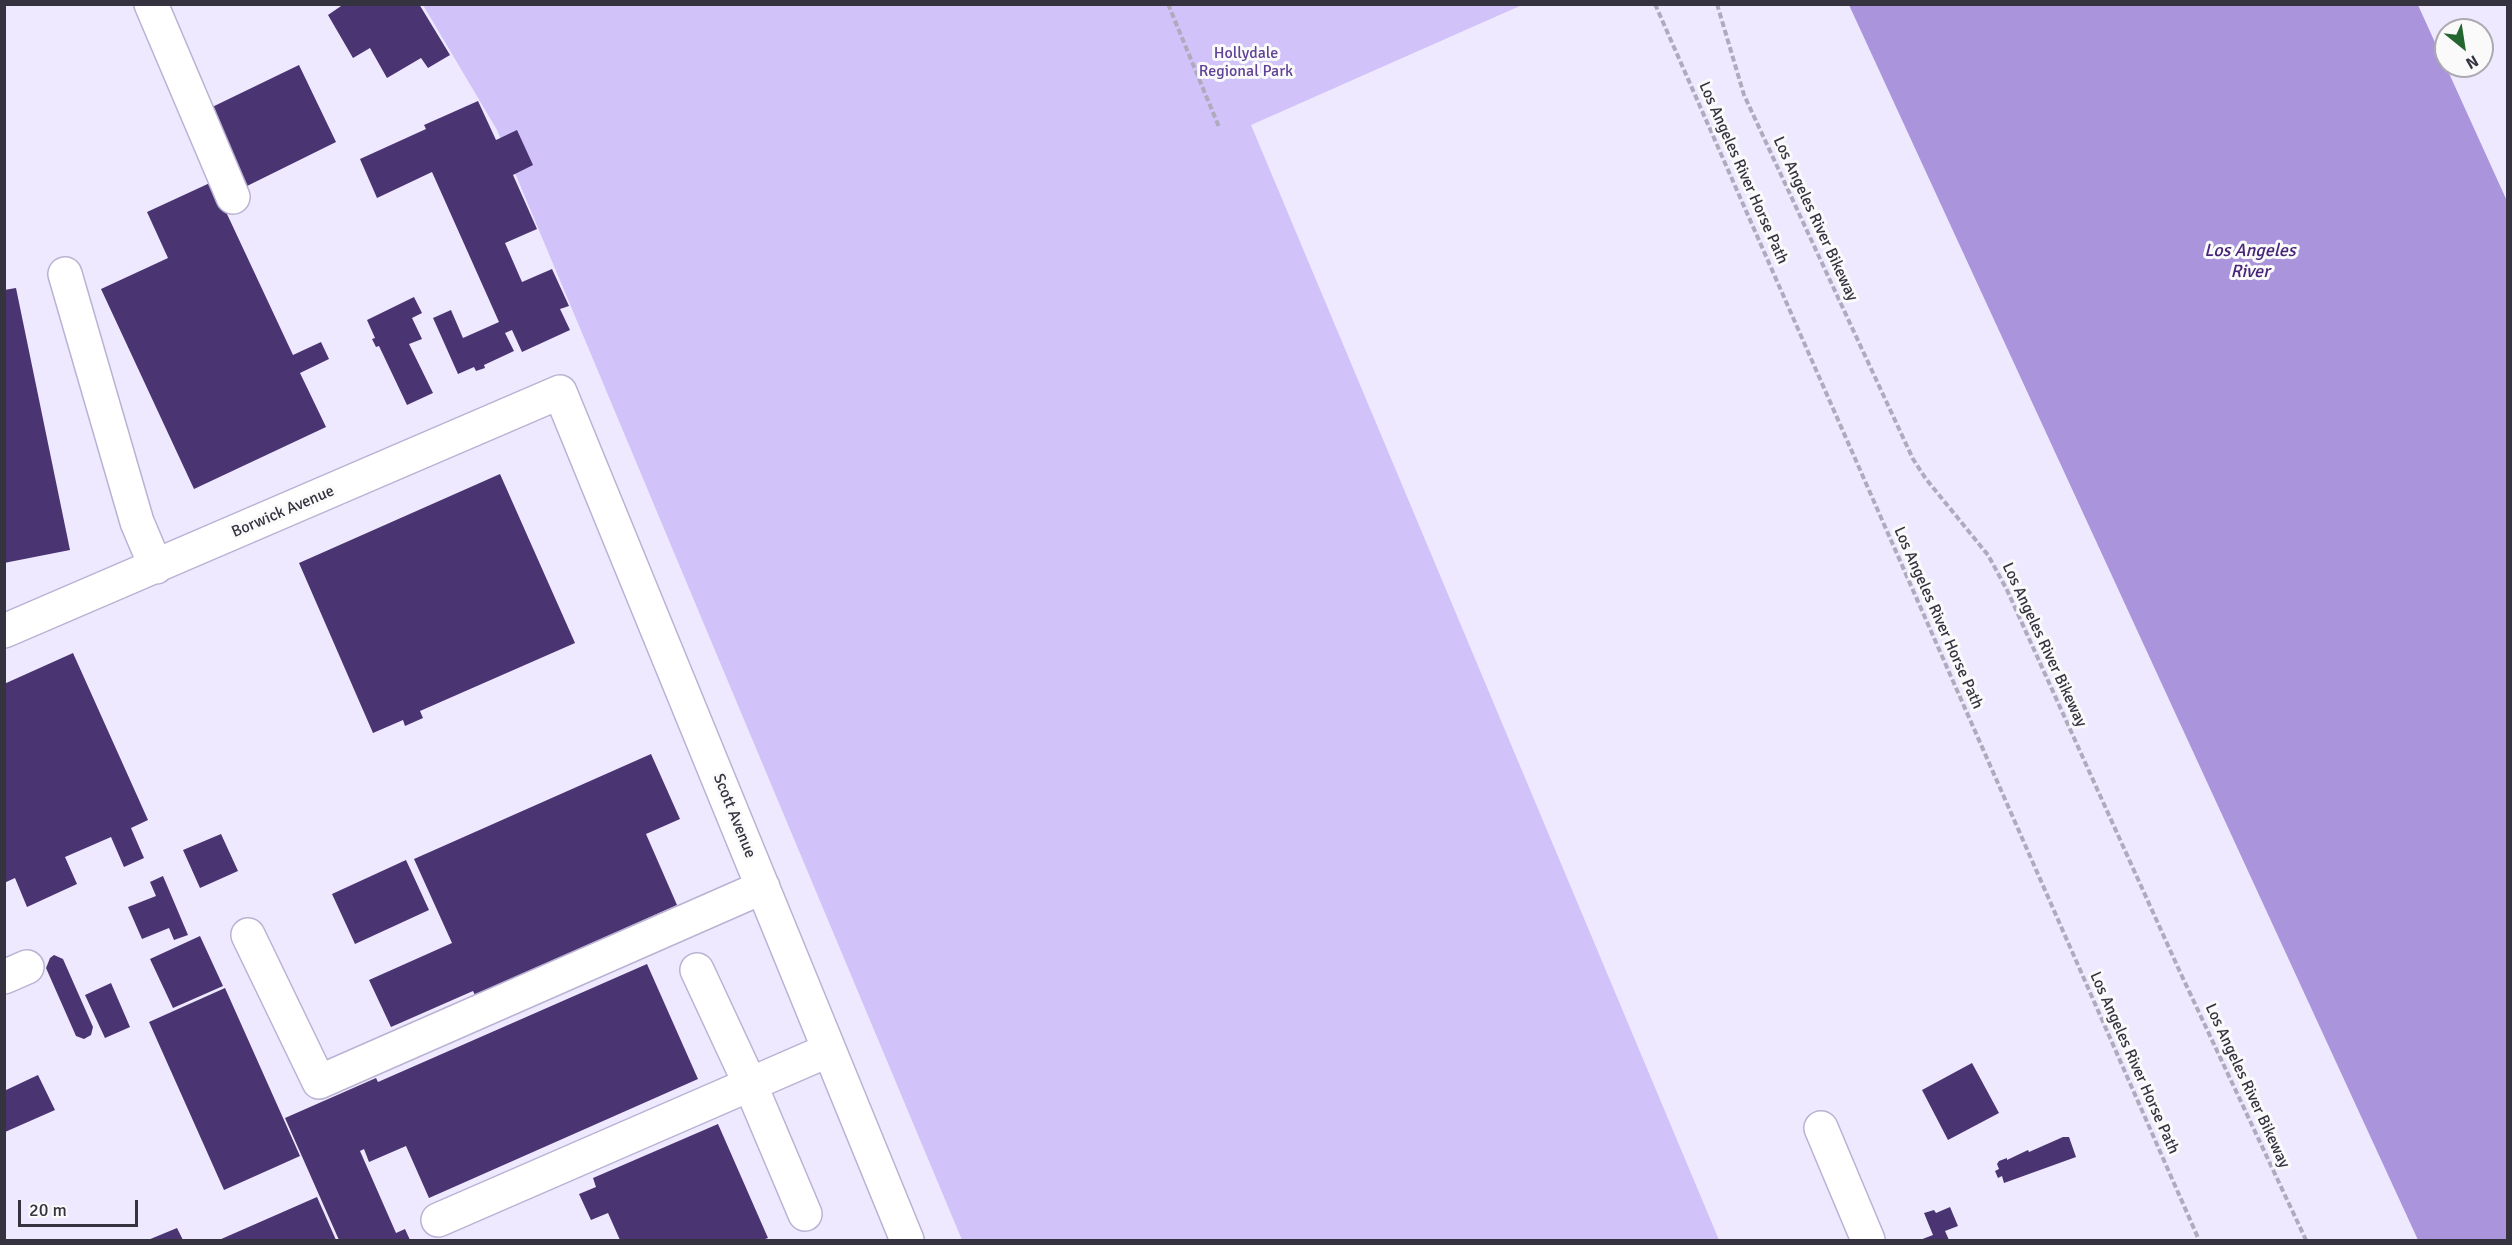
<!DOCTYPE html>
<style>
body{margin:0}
#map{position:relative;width:2512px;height:1245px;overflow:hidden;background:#eee9fe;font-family:Signika,sans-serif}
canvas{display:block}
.frame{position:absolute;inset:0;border:6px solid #363340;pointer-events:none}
.north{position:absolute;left:2434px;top:18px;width:60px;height:60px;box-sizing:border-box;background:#fafafa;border:2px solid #acaab0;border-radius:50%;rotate:150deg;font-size:16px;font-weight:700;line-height:24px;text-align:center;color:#363340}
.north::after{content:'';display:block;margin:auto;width:21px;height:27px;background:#246630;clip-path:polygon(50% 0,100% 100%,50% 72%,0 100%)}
.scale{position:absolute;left:18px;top:1200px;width:120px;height:27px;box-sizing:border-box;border:3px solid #363340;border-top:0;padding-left:8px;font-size:18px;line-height:21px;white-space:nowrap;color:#363340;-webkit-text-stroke:4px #fafafa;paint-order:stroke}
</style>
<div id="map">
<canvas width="2512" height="1245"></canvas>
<div class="frame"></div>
<div class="north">N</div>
<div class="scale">20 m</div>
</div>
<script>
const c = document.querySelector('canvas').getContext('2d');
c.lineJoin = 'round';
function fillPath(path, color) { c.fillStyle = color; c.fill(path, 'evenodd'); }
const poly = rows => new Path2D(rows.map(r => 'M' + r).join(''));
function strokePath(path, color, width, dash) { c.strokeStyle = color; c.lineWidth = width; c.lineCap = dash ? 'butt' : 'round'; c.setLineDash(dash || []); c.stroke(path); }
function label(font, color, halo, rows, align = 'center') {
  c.font = font + ' Signika,sans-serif'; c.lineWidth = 6; c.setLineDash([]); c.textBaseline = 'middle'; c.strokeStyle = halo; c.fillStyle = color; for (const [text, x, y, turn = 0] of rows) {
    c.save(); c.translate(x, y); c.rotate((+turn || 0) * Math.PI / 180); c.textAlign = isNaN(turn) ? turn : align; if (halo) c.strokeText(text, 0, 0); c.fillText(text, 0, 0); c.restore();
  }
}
const green = poly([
 [423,5,1522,5,1251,125,1719,1240,962,1240,497,130]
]);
const water = poly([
 [1849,5,2418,5,2507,201,2507,1240,2418,1240]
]);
const building = poly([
 [344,4,419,4,450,55,428,68,421,58,387,78,370,48,353,58,328,15],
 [299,65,336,142,243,188,206,110],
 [478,101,496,140,517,130,533,165,513,175,537,229,505,243,522,282,552,269,569,306,560,309,570,330,522,352,512,330,505,333,514,351,484,365,485,368,476,371,474,367,458,374,433,318,451,310,463,338,499,322,432,172,377,198,360,159,426,129,424,125],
 [212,182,293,355,321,342,329,359,300,373,326,427,194,489,101,289,168,258,147,212],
 [16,288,70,550,4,563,4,290],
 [414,297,422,313,412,318,422,339,409,344,433,393,407,405,379,346,376,347,372,339,375,338,367,320],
 [500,474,575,643,420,711,423,718,405,726,403,720,373,733,299,563],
 [73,653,148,820,131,828,144,858,124,867,111,837,65,857,77,884,27,907,15,878,4,883,4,684],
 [651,754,680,819,646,834,677,905,475,995,473,991,391,1027,369,980,452,943,414,859],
 [221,834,238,871,200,888,183,850],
 [406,860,429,910,355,944,332,894],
 [163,876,188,935,174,940,169,928,142,939,128,907,156,896,150,882],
 [200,936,223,986,173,1008,150,959],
 [54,955,63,959,93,1027,91,1035,84,1039,76,1036,46,968,50,958],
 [647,964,698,1079,429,1198,406,1146,369,1162,364,1149,360,1151,396,1233,405,1229,410,1240,339,1240,285,1118,376,1078,378,1082],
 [111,983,130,1027,105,1038,85,995],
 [225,988,300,1156,224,1190,149,1022],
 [1972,1063,1999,1113,1948,1140,1922,1090],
 [38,1075,55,1110,5,1132,4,1091],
 [718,1124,768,1238,762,1240,620,1240,608,1213,591,1220,579,1194,596,1187,593,1178],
 [2063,1137,2069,1137,2076,1157,2004,1183,2002,1176,1998,1178,1995,1171,1999,1169,1997,1164,1999,1161,2007,1158,2007,1160,2028,1150,2029,1152],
 [317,1197,336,1240,219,1240],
 [1950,1207,1958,1226,1945,1231,1949,1240,1920,1240,1933,1235,1924,1213,1934,1210,1936,1213],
 [177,1228,183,1240,148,1240]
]);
const path = poly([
 [1168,4,1219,127],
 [1655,4,2199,1240],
 [1717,4,1744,95,1913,459,1926,479,1988,555,2007,590,2180,972,2306,1240]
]);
const minor = poly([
 [151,4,233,197],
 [65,274,137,522,156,567],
 [4,631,560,392,907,1240],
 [248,935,319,1082,763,887],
 [697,970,750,1084,805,1214],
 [4,977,27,967],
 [1821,1128,1868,1240],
 [438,1220,829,1050]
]);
const parkNames = [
 ["Hollydale",1246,54],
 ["Regional Park",1246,72]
];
const streetNames = [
 ["Los Angeles River Horse Path",1743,173,66],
 ["Los Angeles River Bikeway",1815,219,65],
 ["Borwick Avenue",283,512,-23],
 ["Los Angeles River Horse Path",1938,618,66],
 ["Los Angeles River Bikeway",2044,645,65],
 ["Scott Avenue",734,816,68],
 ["Los Angeles River Horse Path",2134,1063,66],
 ["Los Angeles River Bikeway",2247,1086,65]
];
const waterNames = [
 ["Los Angeles",2250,251],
 ["River",2250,272]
];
fillPath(green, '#d1c2f9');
fillPath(water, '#aa95dc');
fillPath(building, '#4a3472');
strokePath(minor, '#bab2d3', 36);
strokePath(path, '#afabbd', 4, [6, 3]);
strokePath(minor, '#fff', 33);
label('16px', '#5f4196', '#fafafa', parkNames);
label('16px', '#363340', '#fafafa', streetNames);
label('italic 18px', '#462578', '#fafafa', waterNames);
</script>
